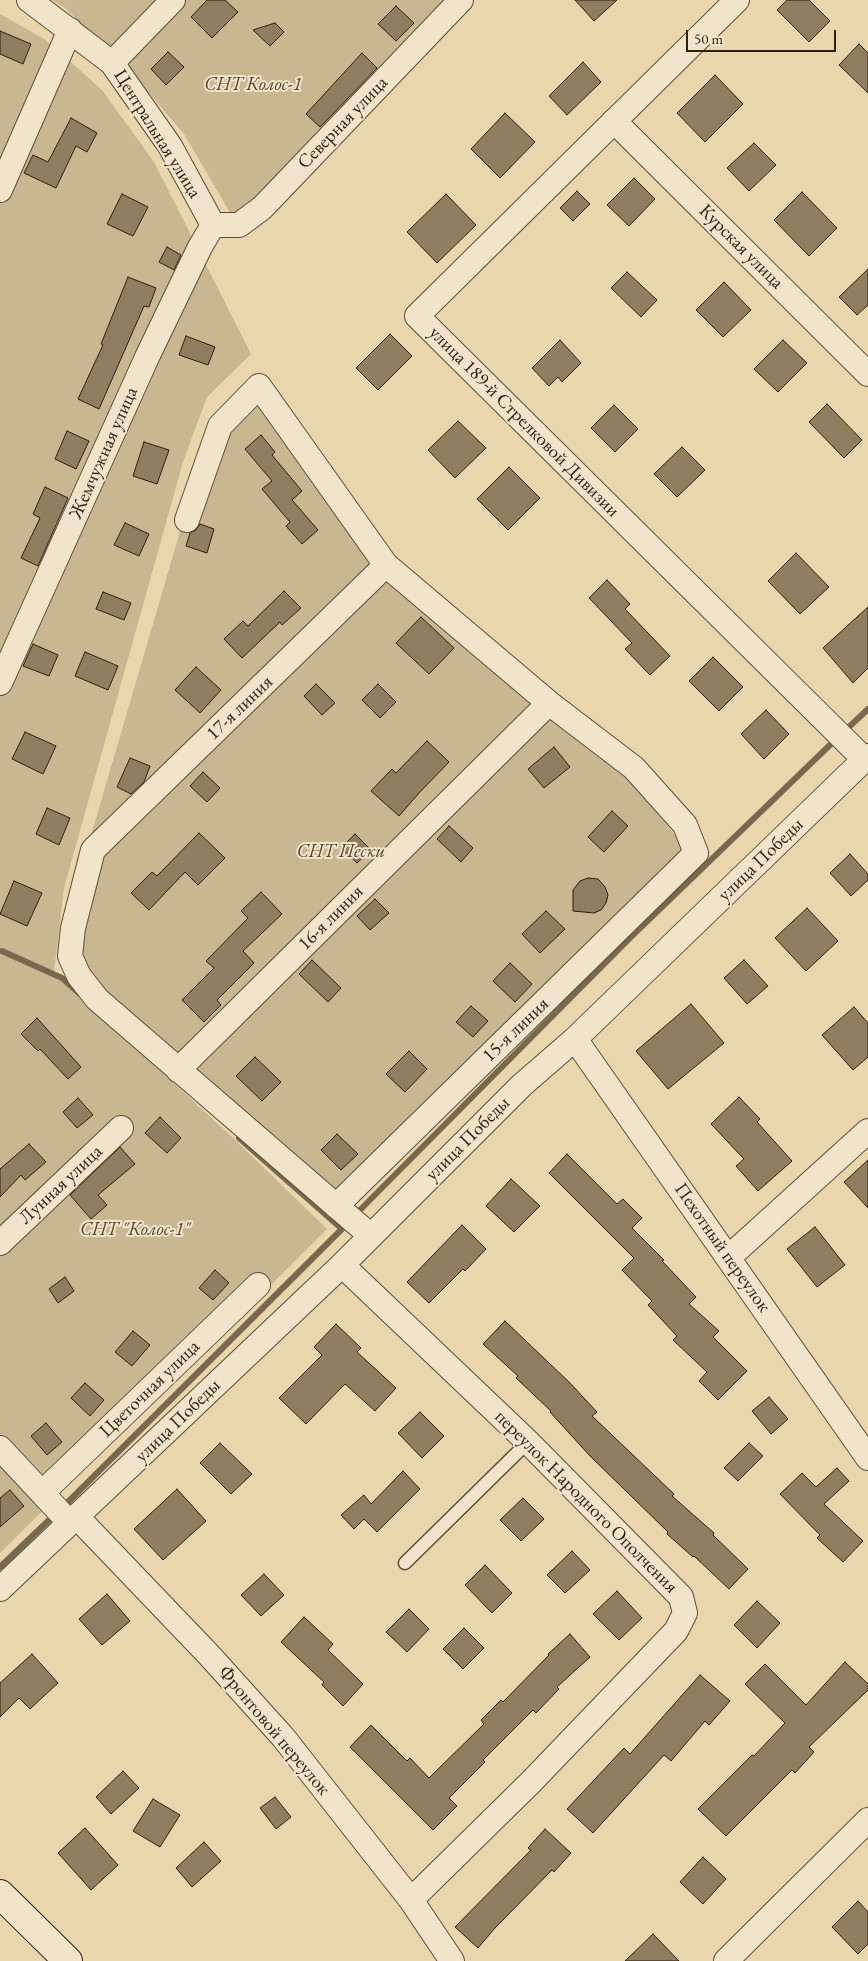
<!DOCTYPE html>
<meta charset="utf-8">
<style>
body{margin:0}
#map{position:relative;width:868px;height:1961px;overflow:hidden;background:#e9d6ad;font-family:"EB Garamond",serif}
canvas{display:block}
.scale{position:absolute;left:686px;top:30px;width:150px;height:22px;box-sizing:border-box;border:2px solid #2f1f0f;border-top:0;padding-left:6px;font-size:15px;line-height:18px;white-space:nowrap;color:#2f1f0f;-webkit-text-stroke:4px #f1e4ca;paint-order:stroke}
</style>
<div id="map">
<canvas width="868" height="1961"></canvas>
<div class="scale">50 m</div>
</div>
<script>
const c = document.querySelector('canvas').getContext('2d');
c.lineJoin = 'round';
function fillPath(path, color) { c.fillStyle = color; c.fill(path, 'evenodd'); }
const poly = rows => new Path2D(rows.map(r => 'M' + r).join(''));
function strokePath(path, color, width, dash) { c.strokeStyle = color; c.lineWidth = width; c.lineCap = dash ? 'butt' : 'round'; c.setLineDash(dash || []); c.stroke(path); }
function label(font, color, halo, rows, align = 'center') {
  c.font = font + ' "EB Garamond",serif'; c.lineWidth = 4; c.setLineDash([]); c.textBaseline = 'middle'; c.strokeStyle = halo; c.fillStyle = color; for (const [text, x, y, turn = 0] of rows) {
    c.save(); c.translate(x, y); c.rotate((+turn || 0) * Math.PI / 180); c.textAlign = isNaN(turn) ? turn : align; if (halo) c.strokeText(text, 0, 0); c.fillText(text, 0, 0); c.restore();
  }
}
const green = poly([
 [52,0,450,0,254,206,232,216,184,134,130,71,65,8],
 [0,14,46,40,102,90,154,162,251,354,207,397,183,462,64,888,54,972,232,1137,327,1229,0,1553],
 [249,383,375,560,628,777,686,849,332,1192,107,994,86,971,77,949,102,856,92,832,213,419]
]);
const stream = poly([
 [849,727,868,709],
 [2,951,62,978,80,994],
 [358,1212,631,937,832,743],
 [66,1504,342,1229,239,1138],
 [0,1567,50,1519]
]);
const building = poly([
 [207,0,225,0,238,12,212,38,191,17,207,0],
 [575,0,617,0,594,21,575,0],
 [787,0,809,0,830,21,809,42,777,10,787,0],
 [396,6,414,23,396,41,378,24,396,6],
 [275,23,284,32,270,46,253,30,275,23],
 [0,31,31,44,23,64,0,54,0,31],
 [859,44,868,53,868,93,839,65,859,44],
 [168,52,184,67,166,85,151,69,168,52],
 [362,53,377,68,320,127,306,114,362,53],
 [583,62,601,82,567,115,549,96,583,62],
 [715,75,743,104,705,142,677,113,715,75],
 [505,113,535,142,500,178,471,149,505,113],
 [71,118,97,133,87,152,76,146,56,188,24,173,33,155,48,162,71,118],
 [754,143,776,165,749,191,727,168,754,143],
 [634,178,655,199,629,226,607,205,634,178],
 [577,191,590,204,573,221,560,208,577,191],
 [802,192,837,228,809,256,774,220,802,192],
 [122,194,148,207,133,236,107,224,122,194],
 [446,194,476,225,437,263,407,232,446,194],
 [167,247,181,255,174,270,159,262,167,247],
 [868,269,868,305,857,315,839,297,868,269],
 [627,272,657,300,641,317,611,288,627,272],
 [128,277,156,288,149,307,144,306,99,409,78,399,103,345,101,344,128,277],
 [724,282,751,310,723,337,696,310,724,282],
 [390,334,412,356,378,390,356,368,390,334],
 [186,336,215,347,208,365,179,355,186,336],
 [560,340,581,363,562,382,558,377,549,386,532,368,560,340],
 [783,340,807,363,778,392,754,369,783,340],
 [827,404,862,440,844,458,809,422,827,404],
 [614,405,638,429,615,452,591,428,614,405],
 [458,421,486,448,455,478,428,450,458,421],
 [67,431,89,441,76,469,55,459,67,431],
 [261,435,275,452,272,455,302,491,292,500,318,530,302,544,286,526,290,522,262,489,272,481,245,449,261,435],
 [144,442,169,450,157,484,133,476,144,442],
 [682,447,705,470,677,497,654,474,682,447],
 [509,467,540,498,508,530,477,499,509,467],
 [45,487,68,498,38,566,21,558,40,518,33,514,45,487],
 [125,523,149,534,139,556,114,545,125,523],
 [200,524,214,529,207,553,186,546,190,533,196,530,200,524],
 [796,553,829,587,800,614,768,581,796,553],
 [607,580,630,604,625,609,670,656,650,675,625,649,632,643,589,598,607,580],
 [284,591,301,608,282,625,280,622,242,658,224,639,243,621,248,626,284,591],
 [103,592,131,603,124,620,96,609,103,592],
 [868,607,868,668,853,683,823,648,868,607],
 [421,617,454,648,429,674,396,643,421,617],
 [33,644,58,655,49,676,23,666,33,644],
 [85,652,118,666,108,690,75,676,85,652],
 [713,657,743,687,719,711,689,681,713,657],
 [196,667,221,690,200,713,175,690,196,667],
 [316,684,335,703,322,715,304,696,316,684],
 [378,684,396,702,380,718,362,700,378,684],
 [766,710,789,734,764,759,741,734,766,710],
 [25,732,56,746,43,774,12,759,25,732],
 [427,741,449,762,419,793,399,816,371,791,392,769,396,773,427,741],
 [554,747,570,767,544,788,528,769,554,747],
 [130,758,150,766,144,782,131,794,117,787,130,758],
 [203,772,220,788,207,802,190,786,203,772],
 [47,808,70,818,59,845,36,834,47,808],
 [612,811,628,826,604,852,588,837,612,811],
 [449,826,473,848,461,862,437,839,449,826],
 [199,833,225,858,198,885,185,872,149,910,131,893,152,872,157,876,199,833],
 [355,834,371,850,357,863,341,848,355,834],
 [850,854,868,874,868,880,851,896,830,873,850,854],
 [588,878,598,879,605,887,608,895,606,903,601,910,594,913,573,911,573,890,580,881,588,878],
 [14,881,42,893,27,926,0,914,14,881],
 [261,892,282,914,243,951,254,963,217,1000,221,1005,204,1022,182,1000,214,968,206,961,248,918,241,911,261,892],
 [375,899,389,913,370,930,357,916,375,899],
 [807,908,838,941,806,971,775,938,807,908],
 [546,911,565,929,540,953,522,934,546,911],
 [312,960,341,988,328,1002,299,974,312,960],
 [744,960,768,986,747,1004,724,978,744,960],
 [510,963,532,984,515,1002,493,981,510,963],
 [691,1004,724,1043,668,1089,636,1051,691,1004],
 [471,1006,488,1021,473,1037,456,1022,471,1006],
 [854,1007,868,1023,868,1057,853,1070,822,1035,854,1007],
 [37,1018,81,1067,68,1079,40,1049,38,1051,21,1034,37,1018],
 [409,1051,427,1069,405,1092,386,1074,409,1051],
 [255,1057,281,1082,262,1101,236,1076,255,1057],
 [739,1097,760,1119,757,1122,792,1161,758,1191,736,1166,744,1159,711,1124,739,1097],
 [78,1098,93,1115,77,1128,63,1112,78,1098],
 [160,1117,181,1138,167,1153,145,1133,160,1117],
 [337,1134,358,1154,341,1170,321,1150,337,1134],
 [29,1144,46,1162,25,1180,21,1175,0,1197,0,1169,29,1144],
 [120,1147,135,1164,98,1195,107,1205,91,1219,70,1195,120,1147],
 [567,1154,617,1204,623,1199,642,1218,632,1228,664,1260,662,1261,696,1297,689,1304,719,1331,713,1337,747,1371,718,1400,699,1381,707,1372,673,1340,677,1336,648,1305,652,1301,622,1270,634,1258,549,1173,567,1154],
 [868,1160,868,1208,844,1182,868,1160],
 [511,1179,540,1206,514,1232,486,1206,511,1179],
 [462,1225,486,1249,465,1271,463,1269,429,1303,407,1282,462,1225],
 [815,1227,845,1265,817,1287,787,1249,815,1227],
 [215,1270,229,1283,213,1300,199,1288,215,1270],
 [65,1277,74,1291,58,1303,49,1289,65,1277],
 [505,1321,570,1383,597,1412,592,1416,674,1494,672,1496,714,1533,713,1535,748,1569,729,1589,694,1556,693,1557,667,1534,668,1532,590,1456,550,1412,551,1411,516,1378,518,1376,483,1344,505,1321],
 [336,1324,361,1348,357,1352,396,1388,375,1411,345,1384,306,1424,279,1398,322,1355,314,1347,336,1324],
 [133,1331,150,1345,132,1366,115,1352,133,1331],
 [85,1383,104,1400,90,1416,71,1398,85,1383],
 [769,1397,788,1419,771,1434,752,1411,769,1397],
 [420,1412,444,1436,422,1458,398,1433,420,1412],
 [46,1423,62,1442,47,1455,31,1436,46,1423],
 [220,1443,252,1474,231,1494,200,1463,220,1443],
 [749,1443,763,1456,738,1481,724,1468,749,1443],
 [837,1468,849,1481,824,1504,863,1541,843,1562,817,1538,820,1535,780,1494,802,1473,816,1487,837,1468],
 [403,1471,420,1489,377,1532,364,1519,354,1529,341,1515,364,1495,371,1504,403,1471],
 [177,1489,206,1521,163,1560,134,1529,177,1489],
 [10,1490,24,1506,0,1527,0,1498,10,1490],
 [523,1498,544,1519,521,1541,500,1520,523,1498],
 [572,1551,590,1570,565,1593,547,1575,572,1551],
 [485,1565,512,1593,492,1613,465,1585,485,1565],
 [264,1574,284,1595,261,1616,241,1595,264,1574],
 [617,1591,642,1618,619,1640,593,1614,617,1591],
 [107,1594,130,1621,102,1645,79,1619,107,1594],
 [757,1601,780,1623,757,1648,734,1625,757,1601],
 [409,1609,429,1629,407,1652,386,1632,409,1609],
 [304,1617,333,1644,328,1650,363,1684,343,1706,322,1685,324,1682,281,1642,304,1617],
 [464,1628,484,1648,463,1669,443,1649,464,1628],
 [570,1634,590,1657,557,1687,559,1689,536,1713,533,1710,483,1760,485,1762,449,1798,457,1806,433,1830,350,1747,371,1725,407,1761,410,1758,429,1778,484,1724,481,1720,501,1700,503,1702,549,1655,548,1654,570,1634],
 [32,1654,58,1683,30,1709,19,1698,0,1717,0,1683,32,1654],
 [845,1662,868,1684,868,1690,809,1747,814,1752,795,1773,792,1770,726,1836,698,1809,752,1755,754,1756,785,1723,745,1684,765,1664,806,1705,845,1662],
 [700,1675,730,1701,709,1725,705,1721,671,1761,664,1755,593,1833,567,1809,624,1748,630,1754,700,1675],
 [123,1771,139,1788,111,1814,96,1797,123,1771],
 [275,1797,291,1817,276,1829,260,1808,275,1797],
 [153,1799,180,1815,160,1847,133,1831,153,1799],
 [85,1828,118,1865,91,1890,58,1853,85,1828],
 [545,1829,571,1853,554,1872,552,1870,495,1928,478,1948,455,1927,531,1850,528,1848,545,1829],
 [204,1842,221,1861,192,1887,176,1868,204,1842],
 [703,1857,726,1879,703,1904,680,1882,703,1857],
 [858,1901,868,1912,868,1944,858,1954,832,1927,858,1901],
 [653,1934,679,1961,625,1961,653,1934]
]);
const service = poly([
 [405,1563,528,1442]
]);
const minor = poly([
 [29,0,112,63,170,146,213,225],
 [737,0,417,316,865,760],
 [112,63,173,0],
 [614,121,868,374],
 [0,190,70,30],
 [213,225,239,225,262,208,461,0],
 [187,520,220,426,259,386,386,565,549,703,634,768,685,825,696,853,336,1206],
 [0,683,148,355,200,247,213,225],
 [575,1039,868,1458],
 [178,1070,549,703],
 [371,1236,97,999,79,976,70,956,73,928,93,850,386,565],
 [0,1243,121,1128],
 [728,1258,868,1131],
 [342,1265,528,1442,681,1597,685,1613,676,1631,531,1782,411,1900],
 [0,1448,70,1523],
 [42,1493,258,1285],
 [77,1517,209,1655,283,1737,411,1900,452,1961],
 [0,1589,342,1265,522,1085,575,1039,868,756],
 [726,1961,868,1820]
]);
const secondary = poly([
 [0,1894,68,1961]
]);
const parkNames = [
 ["СНТ Колос-1",253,85],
 ["СНТ Пески",341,852],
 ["СНТ \"Колос-1\"",135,1230]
];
const streetNames = [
 ["Северная улица",343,123,-46],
 ["Центральная улица",157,134,58],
 ["Курская улица",741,247,45],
 ["улица 189-й Стрелковой Дивизии",524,422,45],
 ["Жемчужная улица",104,453,-66],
 ["17-я линия",240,708,-44],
 ["улица Победы",761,860,-44],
 ["16-я линия",331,918,-45],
 ["15-я линия",516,1030,-44],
 ["улица Победы",468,1139,-45],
 ["Лунная улица",61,1185,-43],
 ["Пехотный переулок",722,1248,55],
 ["Цветочная улица",150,1389,-44],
 ["улица Победы",178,1421,-44],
 ["переулок Народного Ополчения",586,1502,45],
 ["Фронтовой переулок",274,1731,50]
];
fillPath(green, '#c9b792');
strokePath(stream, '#79684d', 6);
fillPath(building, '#907e61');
strokePath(building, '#2f1f0f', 1);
strokePath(service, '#5e4d36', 15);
strokePath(minor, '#5e4d36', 26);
strokePath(secondary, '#2f1f0f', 30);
strokePath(service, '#f1e4ca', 12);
strokePath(minor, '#f1e4ca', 24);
strokePath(secondary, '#f1e4ca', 28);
label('italic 19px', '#564530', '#f1e4ca', parkNames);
label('19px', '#2f1f0f', '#f1e4ca', streetNames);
</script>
